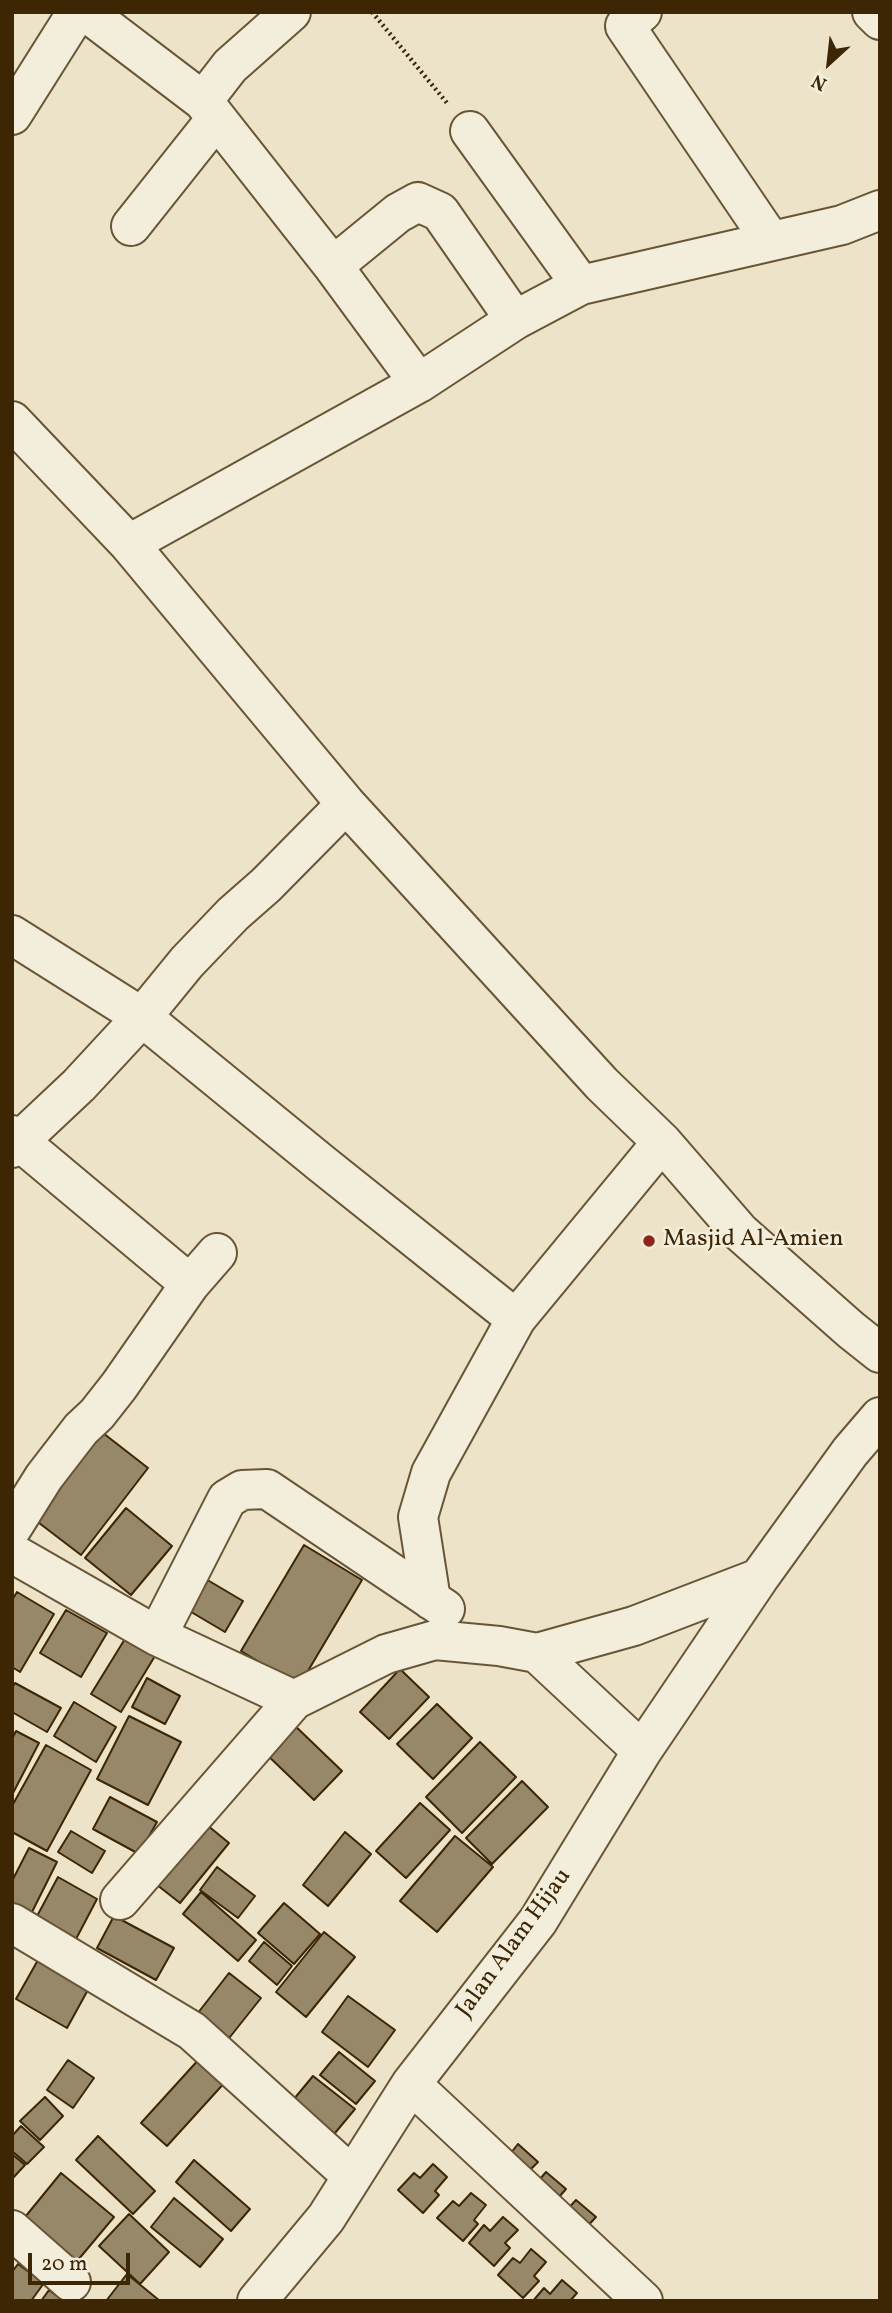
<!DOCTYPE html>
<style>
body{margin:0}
#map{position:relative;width:892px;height:2313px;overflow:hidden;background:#ede3c8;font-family:Vollkorn,serif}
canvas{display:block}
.frame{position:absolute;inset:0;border:14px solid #3c2604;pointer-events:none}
.north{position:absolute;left:794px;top:28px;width:70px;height:70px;-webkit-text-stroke:5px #f3eddb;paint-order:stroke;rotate:207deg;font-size:19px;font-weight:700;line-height:28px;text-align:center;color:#3c2604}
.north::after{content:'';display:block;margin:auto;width:24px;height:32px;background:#3c2604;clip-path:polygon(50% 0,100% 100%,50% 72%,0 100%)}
.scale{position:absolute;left:28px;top:2253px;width:102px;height:32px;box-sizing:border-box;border:4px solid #3c2604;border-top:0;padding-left:9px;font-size:21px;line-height:24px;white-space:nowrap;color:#3c2604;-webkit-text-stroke:5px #f3eddb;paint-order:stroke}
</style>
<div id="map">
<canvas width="892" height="2313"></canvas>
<div class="frame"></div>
<div class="north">N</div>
<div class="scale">20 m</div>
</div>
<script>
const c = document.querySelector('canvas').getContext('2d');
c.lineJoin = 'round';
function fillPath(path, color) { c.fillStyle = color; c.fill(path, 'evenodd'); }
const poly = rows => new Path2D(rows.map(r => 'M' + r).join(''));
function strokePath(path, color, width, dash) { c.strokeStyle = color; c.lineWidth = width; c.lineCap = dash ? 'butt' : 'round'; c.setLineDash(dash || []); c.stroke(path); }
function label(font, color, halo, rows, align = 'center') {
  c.font = font + ' Vollkorn,serif'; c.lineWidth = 5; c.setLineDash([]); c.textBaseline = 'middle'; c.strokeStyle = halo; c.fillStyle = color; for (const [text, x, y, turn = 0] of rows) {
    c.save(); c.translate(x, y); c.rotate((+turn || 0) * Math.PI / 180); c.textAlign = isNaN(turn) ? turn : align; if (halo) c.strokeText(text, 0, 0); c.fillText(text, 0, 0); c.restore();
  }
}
const building = poly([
 [94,1426,148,1468,81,1555,26,1513,94,1426],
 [126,1508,172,1546,131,1595,85,1558,126,1508],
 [304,1545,362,1580,299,1686,241,1651,304,1545],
 [199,1575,243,1601,225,1632,181,1606,199,1575],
 [17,1592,54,1614,20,1672,12,1667,12,1600,17,1592],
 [66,1610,107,1633,81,1677,40,1653,66,1610],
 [128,1634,158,1651,121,1712,91,1694,128,1634],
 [400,1669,429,1697,389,1739,360,1712,400,1669],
 [147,1678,180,1696,165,1724,132,1707,147,1678],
 [15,1683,61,1708,47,1732,12,1712,12,1688,15,1683],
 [74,1702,116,1727,96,1762,54,1736,74,1702],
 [437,1704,472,1738,433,1779,397,1744,437,1704],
 [129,1716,181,1742,148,1805,97,1779,129,1716],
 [290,1721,342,1771,314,1800,262,1750,290,1721],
 [16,1731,39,1743,12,1795,12,1739,16,1731],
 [480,1742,516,1777,462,1833,426,1797,480,1742],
 [46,1745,91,1770,47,1851,12,1832,12,1806,46,1745],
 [522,1781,548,1807,492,1864,466,1838,522,1781],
 [110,1797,157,1822,139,1854,93,1829,110,1797],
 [420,1803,450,1830,406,1878,376,1851,420,1803],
 [196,1816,229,1843,180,1903,147,1877,196,1816],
 [71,1831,105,1851,92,1873,58,1852,71,1831],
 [345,1832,371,1854,328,1906,303,1885,345,1832],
 [455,1836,493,1867,437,1932,400,1901,455,1836],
 [29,1848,57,1862,31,1914,12,1905,12,1881,29,1848],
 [217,1867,255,1896,238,1918,200,1890,217,1867],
 [58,1877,97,1899,76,1939,36,1918,58,1877],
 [201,1892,256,1940,238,1961,183,1914,201,1892],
 [284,1903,320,1934,294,1964,258,1933,284,1903],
 [114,1916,174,1948,156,1980,97,1948,114,1916],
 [324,1932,355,1957,306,2017,276,1992,324,1932],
 [264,1942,292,1966,277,1985,249,1961,264,1942],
 [38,1960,89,1988,67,2028,16,1999,38,1960],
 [229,1973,261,1998,226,2042,194,2018,229,1973],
 [348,1996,395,2030,368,2067,322,2032,348,1996],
 [339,2052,375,2081,356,2104,320,2075,339,2052],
 [201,2057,227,2080,167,2146,141,2123,201,2057],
 [68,2060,94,2078,73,2108,47,2090,68,2060],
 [313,2076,355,2109,330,2139,289,2105,313,2076],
 [45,2097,63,2116,40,2140,20,2121,45,2097],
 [21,2126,44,2147,27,2164,12,2151,12,2136,21,2126],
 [98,2136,155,2191,133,2214,76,2160,98,2136],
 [518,2144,538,2162,525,2175,506,2159,518,2144],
 [12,2154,25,2165,12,2179,12,2154],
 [194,2160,250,2209,231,2231,176,2182,194,2160],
 [433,2164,447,2177,435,2191,439,2195,423,2213,398,2190,414,2173,420,2178,433,2164],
 [546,2172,566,2189,553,2204,534,2186,546,2172],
 [61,2173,114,2217,73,2266,21,2222,61,2173],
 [471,2193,486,2205,474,2220,478,2224,463,2241,437,2218,453,2201,459,2206,471,2193],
 [174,2198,223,2239,200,2267,151,2227,174,2198],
 [576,2200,596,2217,583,2231,563,2214,576,2200],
 [129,2214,169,2252,140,2284,99,2246,129,2214],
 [503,2217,518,2230,505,2243,510,2248,494,2266,469,2243,484,2225,490,2231,503,2217],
 [531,2249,546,2262,534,2276,539,2281,523,2298,498,2275,513,2258,520,2263,531,2249],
 [18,2264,44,2283,31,2301,12,2301,12,2272,18,2264],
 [127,2274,160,2301,106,2301,127,2274],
 [562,2280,577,2293,570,2301,533,2301,544,2288,550,2294,562,2280],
 [49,2290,64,2301,41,2301,49,2290]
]);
const path = poly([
 [372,12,447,103]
]);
const street = poly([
 [86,12,203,101,333,266,419,383],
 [642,12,625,26,771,241],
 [872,12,880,20],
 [203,101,230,66,291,12],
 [12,115,77,12],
 [470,131,581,285],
 [131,226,216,119],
 [333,266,398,213,418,202,440,212,515,320],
 [12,421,129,544,346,804,602,1084,662,1142,740,1232,851,1330,880,1353],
 [129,544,419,383,515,320,581,285,842,225,880,210],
 [12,935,142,1017,322,1164,516,1319],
 [12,1135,190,1284],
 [12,1148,79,1085,142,1017,187,962,233,914,266,885,346,804],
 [12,1528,44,1477,81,1429,97,1414,119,1386,190,1284,217,1253],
 [12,1553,157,1636,294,1700,386,1654,435,1640,499,1646,537,1653,634,1626,759,1578,850,1452,880,1417],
 [431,1600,418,1517,431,1473,516,1319,662,1142],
 [157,1636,227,1499,242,1490,267,1489,445,1609],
 [537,1653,642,1751],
 [120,1900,294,1700],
 [12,1923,192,2031,352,2176],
 [411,2084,643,2301],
 [12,2230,71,2282],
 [257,2301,326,2218,411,2084,538,1921,642,1751,759,1578]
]);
const markers = [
 [649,1241,7,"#8f2418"]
];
const poiNames = [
 ["Masjid Al-Amien",663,1241]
];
const streetNames = [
 ["Jalan Alam Hijau",515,1944,-54]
];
fillPath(building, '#98886a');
strokePath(building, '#3c2604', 2);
strokePath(street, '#685535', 42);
strokePath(path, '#3c2604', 4.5, [2, 3.5]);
strokePath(street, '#f3eddb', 38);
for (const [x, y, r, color] of markers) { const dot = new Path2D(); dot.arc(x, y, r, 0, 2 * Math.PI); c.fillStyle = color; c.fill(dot); strokePath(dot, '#f3eddb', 2.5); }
label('24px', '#3c2604', '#f3eddb', poiNames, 'left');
label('24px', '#3c2604', '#f3eddb', streetNames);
</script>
